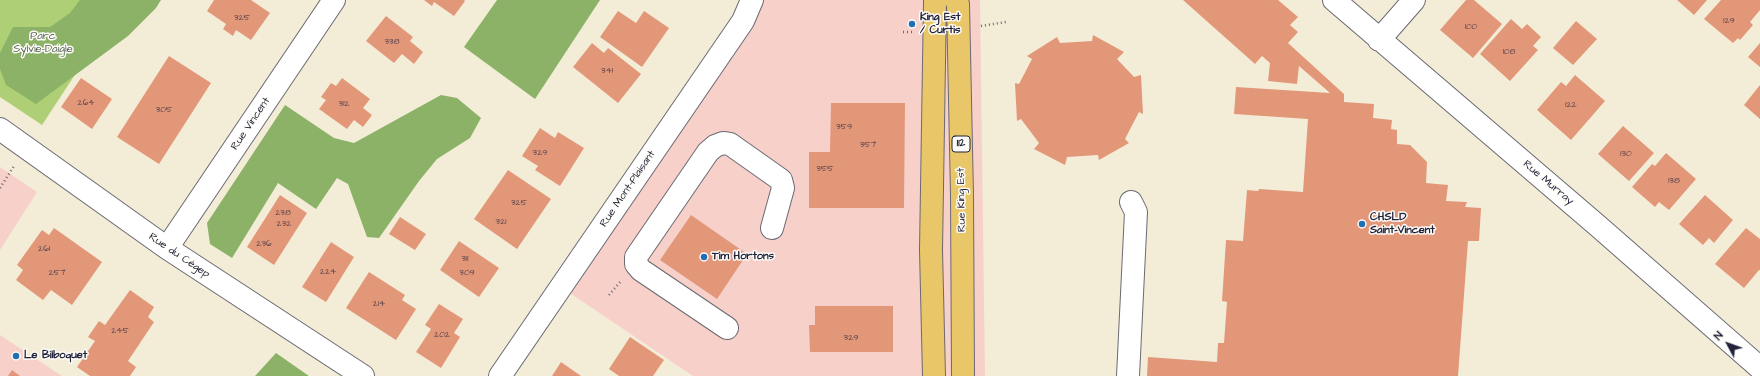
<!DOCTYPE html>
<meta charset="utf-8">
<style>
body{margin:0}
#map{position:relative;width:1760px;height:376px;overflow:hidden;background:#f3edd8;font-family:"Architects Daughter",sans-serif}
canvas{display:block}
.north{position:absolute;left:1708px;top:324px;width:40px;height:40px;-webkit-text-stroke:3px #fdfcf7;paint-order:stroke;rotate:311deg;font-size:11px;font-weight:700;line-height:16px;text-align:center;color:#22223b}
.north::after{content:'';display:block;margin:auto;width:14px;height:18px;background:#22223b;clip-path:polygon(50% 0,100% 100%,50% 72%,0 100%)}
</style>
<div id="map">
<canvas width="1760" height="376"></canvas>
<div class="north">N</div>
</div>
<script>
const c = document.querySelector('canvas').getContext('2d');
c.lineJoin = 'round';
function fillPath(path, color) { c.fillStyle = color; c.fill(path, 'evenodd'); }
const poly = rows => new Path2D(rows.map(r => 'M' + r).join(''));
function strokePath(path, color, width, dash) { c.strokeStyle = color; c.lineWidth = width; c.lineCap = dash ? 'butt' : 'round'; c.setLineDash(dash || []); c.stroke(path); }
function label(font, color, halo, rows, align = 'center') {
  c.font = font + ' "Architects Daughter",sans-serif'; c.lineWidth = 3; c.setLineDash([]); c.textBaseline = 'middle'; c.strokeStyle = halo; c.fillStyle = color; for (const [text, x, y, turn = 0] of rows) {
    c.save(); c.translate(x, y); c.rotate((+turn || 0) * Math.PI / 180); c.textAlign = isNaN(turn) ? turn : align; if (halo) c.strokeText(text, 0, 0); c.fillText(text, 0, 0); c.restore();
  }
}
const built = poly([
 [752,0,980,0,985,376,693,376,561,287],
 [0,167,37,192,0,250],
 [0,335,62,376,0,376]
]);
const green = poly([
 [0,0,124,0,42,125,0,97]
]);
const forest = poly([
 [80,0,161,0,156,8,128,36,36,104,6,85,0,69,0,53,13,27,50,27,70,13],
 [497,0,600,0,535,99,464,47],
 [441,95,457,98,481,118,470,138,437,159,419,181,379,238,367,237,348,184,337,178,316,209,278,183,232,258,210,244,207,223,285,105,334,138,354,143],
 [276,353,309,376,255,376]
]);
const building = poly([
 [214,0,251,0,270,13,251,40,236,30,233,36,223,29,226,24,207,11],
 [424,0,464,0,465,1,454,16,434,2,432,6],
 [1183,0,1278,0,1298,17,1290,25,1298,32,1288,43,1344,94,1344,102,1374,104,1373,118,1392,120,1391,129,1397,130,1397,144,1410,145,1427,162,1426,183,1448,185,1446,201,1467,202,1465,207,1481,208,1479,241,1468,241,1458,376,1147,376,1148,357,1217,362,1218,343,1224,343,1227,302,1222,301,1226,240,1243,241,1247,190,1258,191,1259,189,1303,192,1308,119,1234,114,1236,87,1330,93,1299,66,1297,84,1268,81,1270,63,1262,56,1255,64],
 [1466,0,1474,0,1502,24,1473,58,1440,30],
 [1677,0,1707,0,1694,15],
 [1721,0,1760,0,1760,10,1750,22,1753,25,1740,40,1738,38,1733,43,1704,19],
 [618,11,636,23,644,11,669,28,642,67,600,37],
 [386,16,413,37,410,41,423,52,414,64,402,54,394,63,366,41],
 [1511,19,1522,29,1527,24,1541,37,1533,46,1538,50,1510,81,1480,54],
 [1576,21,1597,39,1573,65,1553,48],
 [1093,35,1124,52,1117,59,1134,77,1141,75,1143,114,1139,112,1125,139,1129,143,1099,160,1098,155,1067,157,1065,165,1034,149,1039,143,1021,119,1017,121,1015,83,1019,84,1032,59,1027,56,1057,37,1060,43,1092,41],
 [592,43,604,53,608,48,641,74,618,103,573,67],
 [1760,43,1760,67,1748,57],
 [169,56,211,83,159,164,117,137],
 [1575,75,1605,101,1571,140,1537,110,1561,82,1566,86],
 [81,78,112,99,92,129,61,107],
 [342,78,370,99,363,108,372,115,363,127,354,120,347,129,319,109,326,100,321,97,331,83,336,86],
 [1760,85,1760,119,1744,105],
 [831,103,905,103,904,208,809,208,809,152,830,152],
 [1623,126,1654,153,1629,181,1598,154],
 [540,128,555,138,558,132,584,148,560,186,535,170,538,166,522,156],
 [1666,153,1696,179,1669,210,1659,202,1655,207,1632,187,1652,164,1655,166],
 [508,170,551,199,517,249,474,219],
 [280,195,307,213,274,265,247,247],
 [1705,195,1733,220,1714,243,1709,238,1703,245,1679,224],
 [691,215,747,254,717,299,660,260],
 [400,217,426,234,415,250,389,234],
 [54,228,102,262,72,305,51,290,43,300,16,280,23,270,17,265,42,230,49,235],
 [1746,228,1760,239,1760,270,1759,270,1744,288,1715,264],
 [459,241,499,268,479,297,440,270],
 [331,242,354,257,326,302,302,287],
 [369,272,405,295,402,300,416,309,396,340,346,308],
 [130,290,154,307,148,317,154,322,128,361,136,367,130,376,90,376,77,367,95,341,88,337,99,321,105,325],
 [439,304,463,319,454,333,460,337,441,368,416,352,431,329,425,325],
 [815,306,893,306,893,352,810,352,809,325,815,325],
 [630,337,664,360,653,376,619,376,609,369],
 [561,362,581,376,552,376],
 [12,370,20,376,8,376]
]);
const path = poly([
 [981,26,1006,22],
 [903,32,912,32],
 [0,188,14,166],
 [609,295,621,281]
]);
const minor = poly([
 [1334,0,1598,226,1760,368],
 [1379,40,1414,0],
 [0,129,167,248,363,376],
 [167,248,334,0],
 [727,328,641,270,636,264,636,257,708,152,715,146,723,143,730,144,781,180,783,188,772,228],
 [500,376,743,21,752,0],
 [1128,376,1136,212,1131,202]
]);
const major = poly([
 [956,0,958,4,962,195,963,376],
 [934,376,931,250,935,0]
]);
const markers = [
 [912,24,4,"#1f6fb2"],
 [1362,224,4,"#1f6fb2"],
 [704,257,4,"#1f6fb2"],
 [16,356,4,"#1f6fb2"]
];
const numberNames = [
 ["325",242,18],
 ["129",1729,21],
 ["100",1471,27],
 ["338",392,42],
 ["108",1509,52],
 ["341",607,71],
 ["264",86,103],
 ["312",344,104],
 ["122",1571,105],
 ["305",164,110],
 ["359",844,127],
 ["357",868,145],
 ["329",540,153],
 ["130",1626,154],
 ["355",825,169],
 ["138",1674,181],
 ["325",519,203],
 ["238",283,213],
 ["321",501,222],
 ["232",284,224],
 ["236",264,244],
 ["261",44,249],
 ["311",465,259],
 ["224",328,272],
 ["257",57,273],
 ["309",467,273],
 ["214",379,304],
 ["245",120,331],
 ["202",442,335],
 ["329",851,338]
];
const shields = [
 [961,144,18]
];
const shieldNames = [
 ["112",961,144]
];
const poiNames = [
 ["King Est",920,18],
 ["/ Curtis",920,31],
 ["CHSLD",1370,218],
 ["Saint-Vincent",1370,231],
 ["Tim Hortons",712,257],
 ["Le Bilboquet",24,356]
];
const parkNames = [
 ["Parc",43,37],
 ["Sylvie-Daigle",43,50]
];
const streetNames = [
 ["Rue Vincent",251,124,-56],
 ["Rue Murray",1548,183,40],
 ["Rue Mont-Plaisant",628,189,-56],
 ["Rue King Est",962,200,-91],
 ["Rue du Cégep",179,256,34]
];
fillPath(built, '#f7d0ca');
fillPath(green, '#afcf76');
fillPath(forest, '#8bb267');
fillPath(building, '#e39779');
strokePath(minor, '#6b6972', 24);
strokePath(major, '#6b6972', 24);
strokePath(path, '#6b6972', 2.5, [1, 3]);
strokePath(minor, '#fff', 22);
strokePath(major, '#e9c769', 22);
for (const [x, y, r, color] of markers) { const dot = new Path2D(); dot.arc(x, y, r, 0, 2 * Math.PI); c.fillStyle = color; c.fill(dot); strokePath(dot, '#fdfcf7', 1.5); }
label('9px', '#523f4a', null, numberNames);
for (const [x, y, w] of shields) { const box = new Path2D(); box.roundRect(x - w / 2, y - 8, w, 16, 3); c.fillStyle = '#fdfcf7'; c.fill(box); strokePath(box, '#22223b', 1); }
label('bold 10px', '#22223b', null, shieldNames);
label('bold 11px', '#22223b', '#fdfcf7', poiNames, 'left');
label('11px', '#535f50', '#fdfcf7', parkNames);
label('11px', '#22223b', '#fdfcf7', streetNames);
</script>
